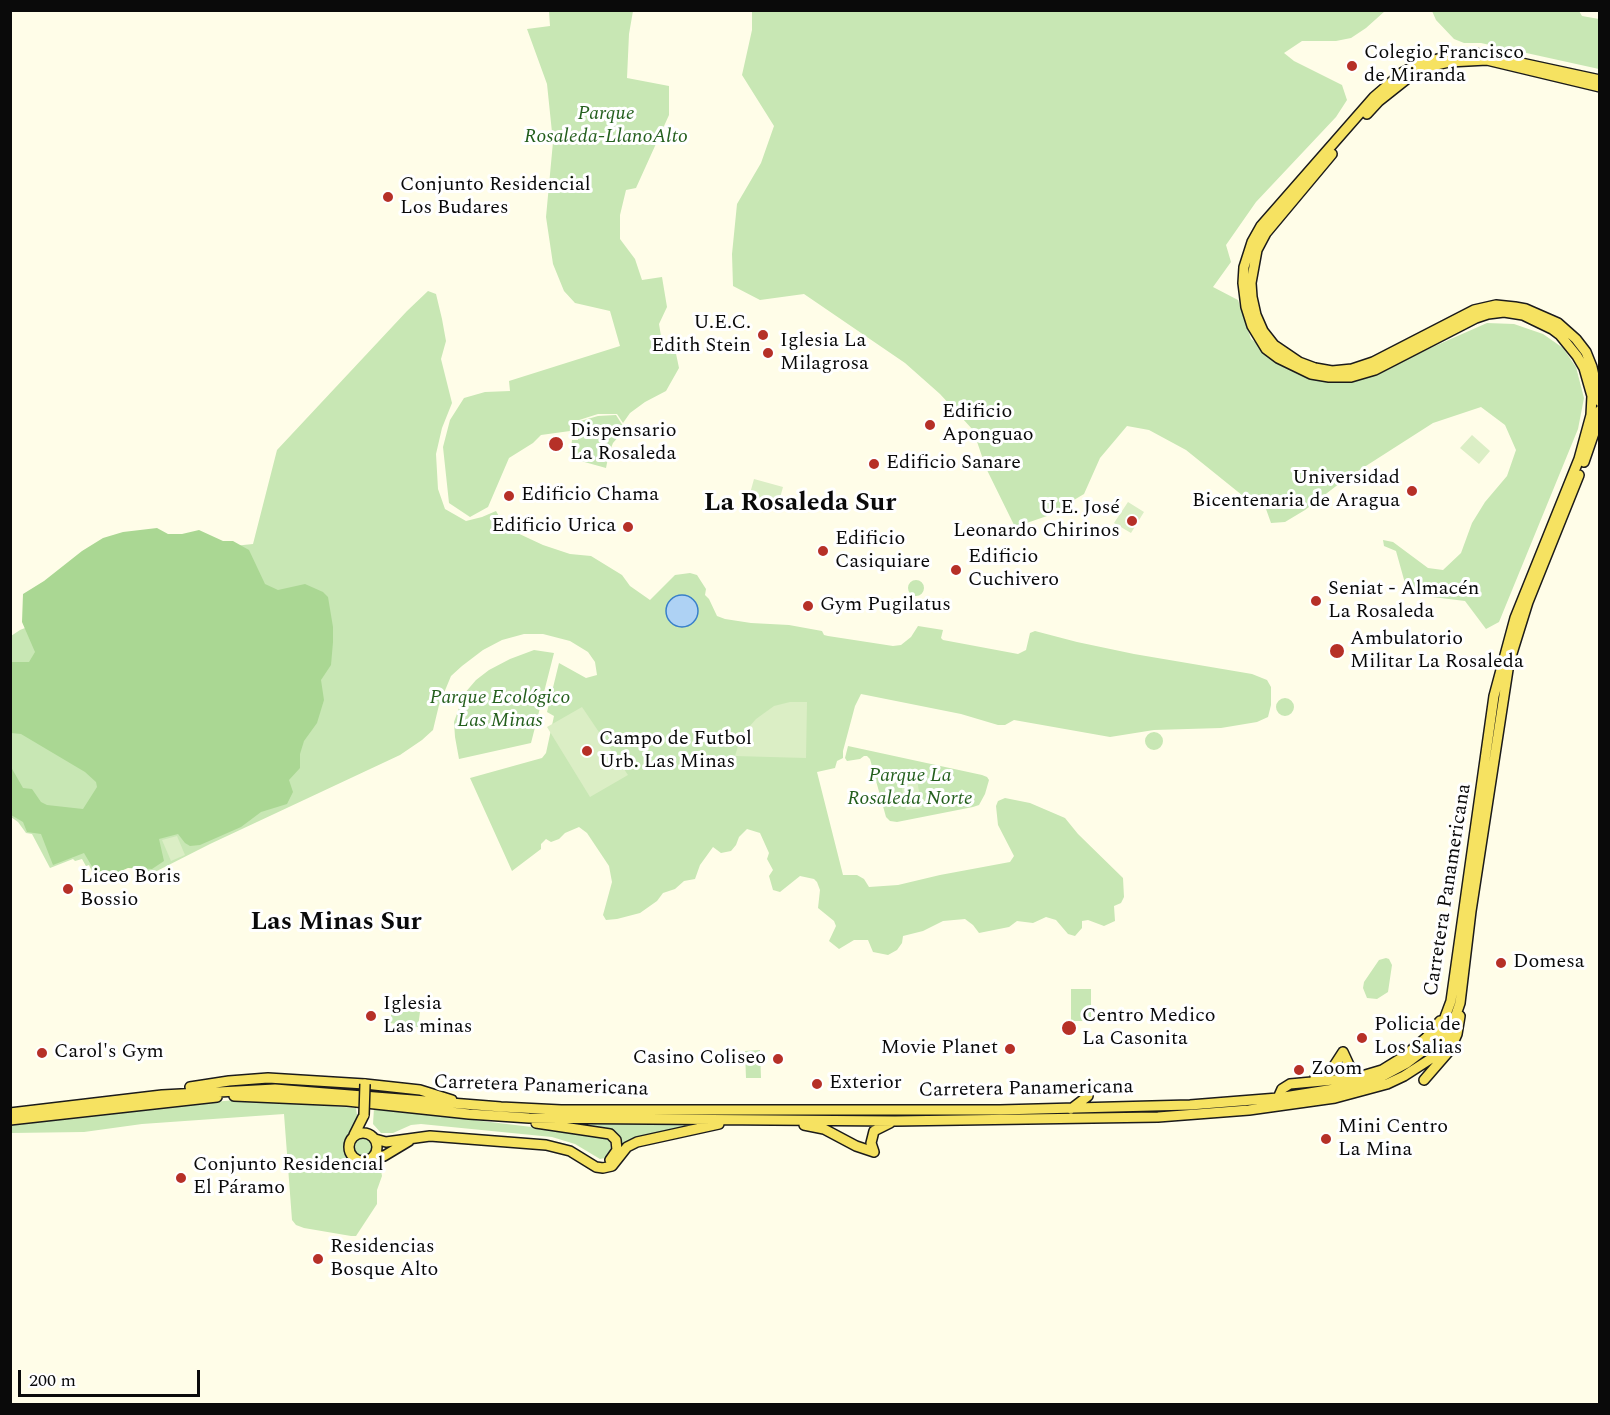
<!DOCTYPE html>
<meta charset="utf-8">
<style>
body{margin:0}
#map{position:relative;width:1610px;height:1415px;overflow:hidden;background:#fffde8;font-family:Spectral,serif}
canvas{display:block}
.frame{position:absolute;inset:0;border:12px solid #0a0a0a;pointer-events:none}
.scale{position:absolute;left:18px;top:1370px;width:182px;height:27px;box-sizing:border-box;border:3px solid #0a0a0a;border-top:0;padding-left:8px;font-size:18px;line-height:21px;white-space:nowrap;color:#0a0a0a;-webkit-text-stroke:4px #fff;paint-order:stroke}
</style>
<div id="map">
<canvas width="1610" height="1415"></canvas>
<div class="frame"></div>
<div class="scale">200 m</div>
</div>
<script>
const c = document.querySelector('canvas').getContext('2d');
c.lineJoin = 'round';
function fillPath(path, color) { c.fillStyle = color; c.fill(path, 'evenodd'); }
const poly = rows => new Path2D(rows.map(r => 'M' + r).join(''));
function strokePath(path, color, width, dash) { c.strokeStyle = color; c.lineWidth = width; c.lineCap = dash ? 'butt' : 'round'; c.setLineDash(dash || []); c.stroke(path); }
function label(font, color, halo, rows, align = 'center') {
  c.font = font + ' Spectral,serif'; c.lineWidth = 6; c.setLineDash([]); c.textBaseline = 'middle'; c.strokeStyle = halo; c.fillStyle = color; for (const [text, x, y, turn = 0] of rows) {
    c.save(); c.translate(x, y); c.rotate((+turn || 0) * Math.PI / 180); c.textAlign = isNaN(turn) ? turn : align; if (halo) c.strokeText(text, 0, 0); c.fillText(text, 0, 0); c.restore();
  }
}
const green = poly([
 [549,11,633,11,629,34,627,78,669,86,669,115,636,188,626,190,620,215,620,239,635,259,642,280,662,277,667,307,659,324,661,336,663,341,674,344,679,368,666,391,645,402,630,413,623,423,617,414,598,414,576,421,570,431,541,435,533,443,509,458,488,507,470,517,449,503,443,447,450,420,464,398,485,392,510,391,509,381,620,346,610,311,575,303,564,291,553,264,546,217,553,142,547,84,527,29,550,26],
 [752,11,1385,11,1366,28,1351,38,1336,41,1302,41,1284,53,1294,61,1342,85,1347,100,1336,117,1256,202,1226,245,1231,262,1213,287,1238,300,1251,339,1293,369,1325,378,1410,357,1487,323,1514,324,1543,334,1563,348,1576,367,1584,398,1578,429,1499,622,1486,629,1465,601,1408,594,1396,551,1384,546,1383,540,1393,542,1428,568,1443,570,1461,553,1472,523,1485,502,1507,476,1516,450,1505,425,1481,407,1433,423,1344,480,1305,510,1285,522,1271,523,1266,509,1258,508,1186,450,1149,430,1127,426,1100,458,1084,494,1047,516,1015,527,986,468,973,430,940,394,905,363,804,294,760,300,733,286,732,254,737,204,761,163,774,126,742,75,752,30],
 [1432,11,1579,11,1582,16,1599,19,1599,69,1481,43,1464,43,1454,39,1436,20],
 [428,291,436,294,442,319,446,341,441,359,452,403,442,428,436,454,438,489,445,509,466,521,482,517,496,511,501,520,513,531,543,545,570,554,591,556,622,575,630,586,650,600,675,575,690,573,697,575,706,589,705,595,709,599,717,616,725,619,751,623,789,625,822,631,824,635,828,636,893,646,901,645,911,637,918,626,943,630,941,638,943,640,1018,654,1026,650,1030,633,1035,631,1077,642,1134,654,1252,674,1267,680,1271,687,1271,705,1268,717,1257,722,1221,728,1154,730,1110,737,1014,720,1005,725,998,725,961,714,861,694,855,706,843,751,843,758,837,761,835,768,817,772,843,875,857,875,864,879,869,887,898,885,940,875,1010,862,1014,856,998,825,996,806,998,801,1005,798,1030,803,1065,818,1078,834,1123,878,1124,897,1121,903,1114,906,1115,921,1104,926,1088,920,1082,921,1082,928,1075,936,1068,934,1056,920,1046,917,1033,923,1017,921,1009,927,979,933,973,925,965,919,943,921,923,931,903,936,902,943,897,950,888,955,873,952,868,940,854,940,839,949,829,941,836,926,834,921,818,908,820,890,817,882,814,879,800,876,780,892,773,890,769,876,773,870,767,859,769,853,760,833,747,829,739,837,736,845,731,851,721,853,713,847,700,865,695,879,684,881,675,889,663,893,657,901,640,913,617,919,606,920,603,915,612,882,609,866,587,833,579,827,565,833,559,839,551,842,546,839,541,844,541,849,512,871,470,778,542,758,546,753,554,716,547,712,559,663,586,678,597,675,595,662,588,652,570,641,543,634,524,634,502,640,483,650,462,666,451,676,439,705,433,730,422,740,400,755,210,844,147,876,137,866,127,865,99,877,94,875,89,865,86,866,82,859,75,861,73,859,50,868,32,834,26,833,18,822,11,817,11,636,20,630,224,547,253,544,277,450,407,311],
 [616,415,625,429,613,443,609,453,606,468,570,458,572,440,578,440,577,422,598,416],
 '908 588a8 8 0 1 1 16 0a8 8 0 1 1-16 0Z',
 [534,650,554,653,531,743,459,759,455,737,454,722,464,694,476,680,489,670,510,659],
 '1276 707a9 9 0 1 1 18 0a9 9 0 1 1-18 0Z',
 '1145 741a9 9 0 1 1 18 0a9 9 0 1 1-18 0Z',
 [848,746,982,775,987,777,989,780,985,794,979,805,973,807,897,822,890,821,886,817,870,759,867,756,864,756,860,759,847,761,845,758],
 [1386,958,1389,959,1392,965,1388,992,1377,999,1367,998,1363,988,1364,982,1379,960],
 [1071,989,1091,989,1091,1021,1071,1021],
 [392,1008,420,1012,418,1027,390,1023],
 [760,1050,761,1078,746,1078,745,1051],
 [246,1099,356,1108,358,1122,343,1148,352,1160,369,1166,380,1165,382,1176,377,1190,377,1204,356,1236,351,1236,304,1228,296,1225,292,1220,284,1114,142,1124,84,1132,11,1133,10,1125,106,1112],
 [374,1108,598,1135,610,1141,611,1151,605,1158,600,1159,575,1144,552,1137,421,1124,411,1125,393,1133,381,1133,373,1124],
 [552,1121,705,1122,636,1137,627,1142,622,1148,620,1138,607,1128],
 '353 1146a10 10 0 1 1 20 0a10 10 0 1 1-20 0Z'
]);
const forest = poly([
 [157,528,168,534,182,534,199,530,223,541,233,541,249,550,265,584,278,590,305,584,323,592,328,597,333,627,333,642,331,665,321,680,324,700,317,723,304,741,300,754,300,768,289,780,293,792,287,804,261,812,241,827,200,845,190,846,185,843,178,834,159,839,164,861,152,869,128,868,109,876,104,874,97,875,84,853,53,865,41,834,27,832,23,822,11,815,11,767,23,788,32,789,41,802,47,805,83,809,97,787,96,782,85,772,21,734,11,733,11,662,29,662,35,652,22,622,23,594,44,581,82,551,103,538,123,532]
]);
const pitch = poly([
 [1472,435,1490,451,1479,464,1460,448],
 [754,479,783,487,778,505,749,497],
 [1128,502,1144,512,1131,533,1114,523],
 [790,702,807,702,806,758,735,756,741,736,756,719,774,706],
 [582,707,628,775,590,797,547,727],
 [917,780,922,808,906,810,901,783],
 [177,836,185,855,171,861,162,840]
]);
const water = poly([
 '666 611a16 16 0 1 1 32 0a16 16 0 1 1-32 0Z'
]);
const primary = poly([
 [1367,114,1379,101,1408,78,1436,65,1449,62,1487,60,1600,87],
 [1332,154,1266,233,1257,250,1251,283,1252,297,1256,315,1263,331,1274,345,1299,362,1315,368,1332,371,1352,369,1373,362,1474,310,1496,305,1515,307,1526,309,1558,323,1576,339,1586,352,1592,367,1600,402],
 [1584,462,1596,427,1600,410],
 [1343,1052,1355,1078],
 [1315,1078,1321,1076,1332,1069,1343,1052],
 [1424,1080,1450,1050,1457,1034,1460,1016],
 [190,1087,229,1081,268,1078,365,1084,420,1090,452,1100],
 [234,1096,347,1101,469,1114,529,1118,895,1121,1158,1117,1249,1110,1335,1098,1387,1084,1404,1076,1432,1058,1442,1046,1451,1029,1460,1003,1471,911,1509,663,1528,602,1579,475],
 [1278,1098,1282,1089,1290,1084,1355,1078,1382,1070,1403,1057,1426,1038,1440,1021],
 [1071,1109,1088,1096],
 [10,1113,162,1095,275,1089,501,1107,561,1110,1000,1110,1190,1105,1278,1098,1359,1085,1379,1078,1407,1063,1432,1044,1438,1036,1451,1001,1494,696,1515,618,1579,459,1591,415,1592,396,1584,368,1577,356,1560,335,1552,329,1523,315,1504,312,1488,314,1476,318,1375,370,1351,377,1329,377,1311,374,1278,358,1266,349,1252,326,1246,307,1243,283,1244,267,1252,242,1261,226,1374,97,1403,72,1417,65,1448,56,1475,53,1600,80],
 [10,1120,217,1097],
 [536,1123,610,1134,616,1140,617,1150,610,1160],
 [804,1125,824,1129,856,1146,874,1152],
 '349 1147a14 14 0 1 1 28 0a14 14 0 1 1-28 0Z',
 [354,1135,364,1115],
 [375,1139,386,1142,430,1136,546,1145,570,1151,596,1167,603,1168,612,1166,627,1147,637,1142,719,1124],
 [874,1152,871,1143,874,1131,890,1123],
 [374,1156,384,1156,409,1141]
]);
const primaryBridge = poly([
 [364,1115,365,1084]
]);
const markers = [
 [1352,66,6,"#b63027"],
 [388,197,6,"#b63027"],
 [763,335,6,"#b63027"],
 [768,353,6,"#b63027"],
 [930,425,6,"#b63027"],
 [556,444,8,"#b63027"],
 [874,464,6,"#b63027"],
 [1412,491,6,"#b63027"],
 [509,496,6,"#b63027"],
 [1132,521,6,"#b63027"],
 [628,527,6,"#b63027"],
 [823,551,6,"#b63027"],
 [956,570,6,"#b63027"],
 [1316,601,6,"#b63027"],
 [808,606,6,"#b63027"],
 [1337,651,8,"#b63027"],
 [587,751,6,"#b63027"],
 [68,889,6,"#b63027"],
 [1501,963,6,"#b63027"],
 [371,1016,6,"#b63027"],
 [1069,1028,8,"#b63027"],
 [1362,1038,6,"#b63027"],
 [1010,1049,6,"#b63027"],
 [42,1053,6,"#b63027"],
 [778,1059,6,"#b63027"],
 [1299,1070,6,"#b63027"],
 [817,1084,6,"#b63027"],
 [1326,1139,6,"#b63027"],
 [181,1178,6,"#b63027"],
 [318,1259,6,"#b63027"]
];
const poiNames = [
 ["Colegio Francisco",1364,54],
 ["de Miranda",1364,77],
 ["Conjunto Residencial",400,186],
 ["Los Budares",400,209],
 ["U.E.C.",751,324,"right"],
 ["Edith Stein",751,347,"right"],
 ["Iglesia La",780,342],
 ["Milagrosa",780,365],
 ["Edificio",942,413],
 ["Aponguao",942,436],
 ["Dispensario",570,432],
 ["La Rosaleda",570,455],
 ["Edificio Sanare",886,464],
 ["Universidad",1400,479,"right"],
 ["Bicentenaria de Aragua",1400,502,"right"],
 ["Edificio Chama",521,496],
 ["U.E. José",1120,509,"right"],
 ["Leonardo Chirinos",1120,532,"right"],
 ["Edificio Urica",616,527,"right"],
 ["Edificio",835,540],
 ["Casiquiare",835,563],
 ["Edificio",968,558],
 ["Cuchivero",968,581],
 ["Seniat - Almacén",1328,590],
 ["La Rosaleda",1328,613],
 ["Gym Pugilatus",820,606],
 ["Ambulatorio",1350,640],
 ["Militar La Rosaleda",1350,663],
 ["Campo de Futbol",599,740],
 ["Urb. Las Minas",599,763],
 ["Liceo Boris",80,878],
 ["Bossio",80,901],
 ["Domesa",1513,963],
 ["Iglesia",383,1005],
 ["Las minas",383,1028],
 ["Centro Medico",1082,1017],
 ["La Casonita",1082,1040],
 ["Policia de",1374,1026],
 ["Los Salias",1374,1049],
 ["Movie Planet",998,1049,"right"],
 ["Carol's Gym",54,1053],
 ["Casino Coliseo",766,1059,"right"],
 ["Zoom",1311,1070],
 ["Exterior",829,1084],
 ["Mini Centro",1338,1128],
 ["La Mina",1338,1151],
 ["Conjunto Residencial",193,1166],
 ["El Páramo",193,1189],
 ["Residencias",330,1248],
 ["Bosque Alto",330,1271]
];
const parkNames = [
 ["Parque",606,115],
 ["Rosaleda-LlanoAlto",606,138],
 ["Parque Ecológico",500,699],
 ["Las Minas",500,722],
 ["Parque La",910,777],
 ["Rosaleda Norte",910,800]
];
const streetNames = [
 ["Carretera Panamericana",1449,890,-81],
 ["Carretera Panamericana",541,1087,2],
 ["Carretera Panamericana",1026,1090,-1]
];
const districtNames = [
 ["La Rosaleda Sur",800,505],
 ["Las Minas Sur",336,924]
];
fillPath(green, '#c8e7b4');
fillPath(forest, '#aad793');
fillPath(pitch, '#dbeec5');
fillPath(water, '#aed2f4');
strokePath(water, '#377fca', 1.5);
strokePath(primary, '#1b1b1b', 12);
strokePath(primary, '#f6e261', 9);
strokePath(primaryBridge, '#1b1b1b', 12, []);
strokePath(primaryBridge, '#f6e261', 9);
for (const [x, y, r, color] of markers) { const dot = new Path2D(); dot.arc(x, y, r, 0, 2 * Math.PI); c.fillStyle = color; c.fill(dot); strokePath(dot, '#fff', 2); }
label('20px', '#0a0a0a', '#fff', poiNames, 'left');
label('italic 20px', '#245f1d', '#fff', parkNames);
label('20px', '#0a0a0a', '#fff', streetNames);
label('bold 26px', '#0a0a0a', '#fff', districtNames);
</script>
